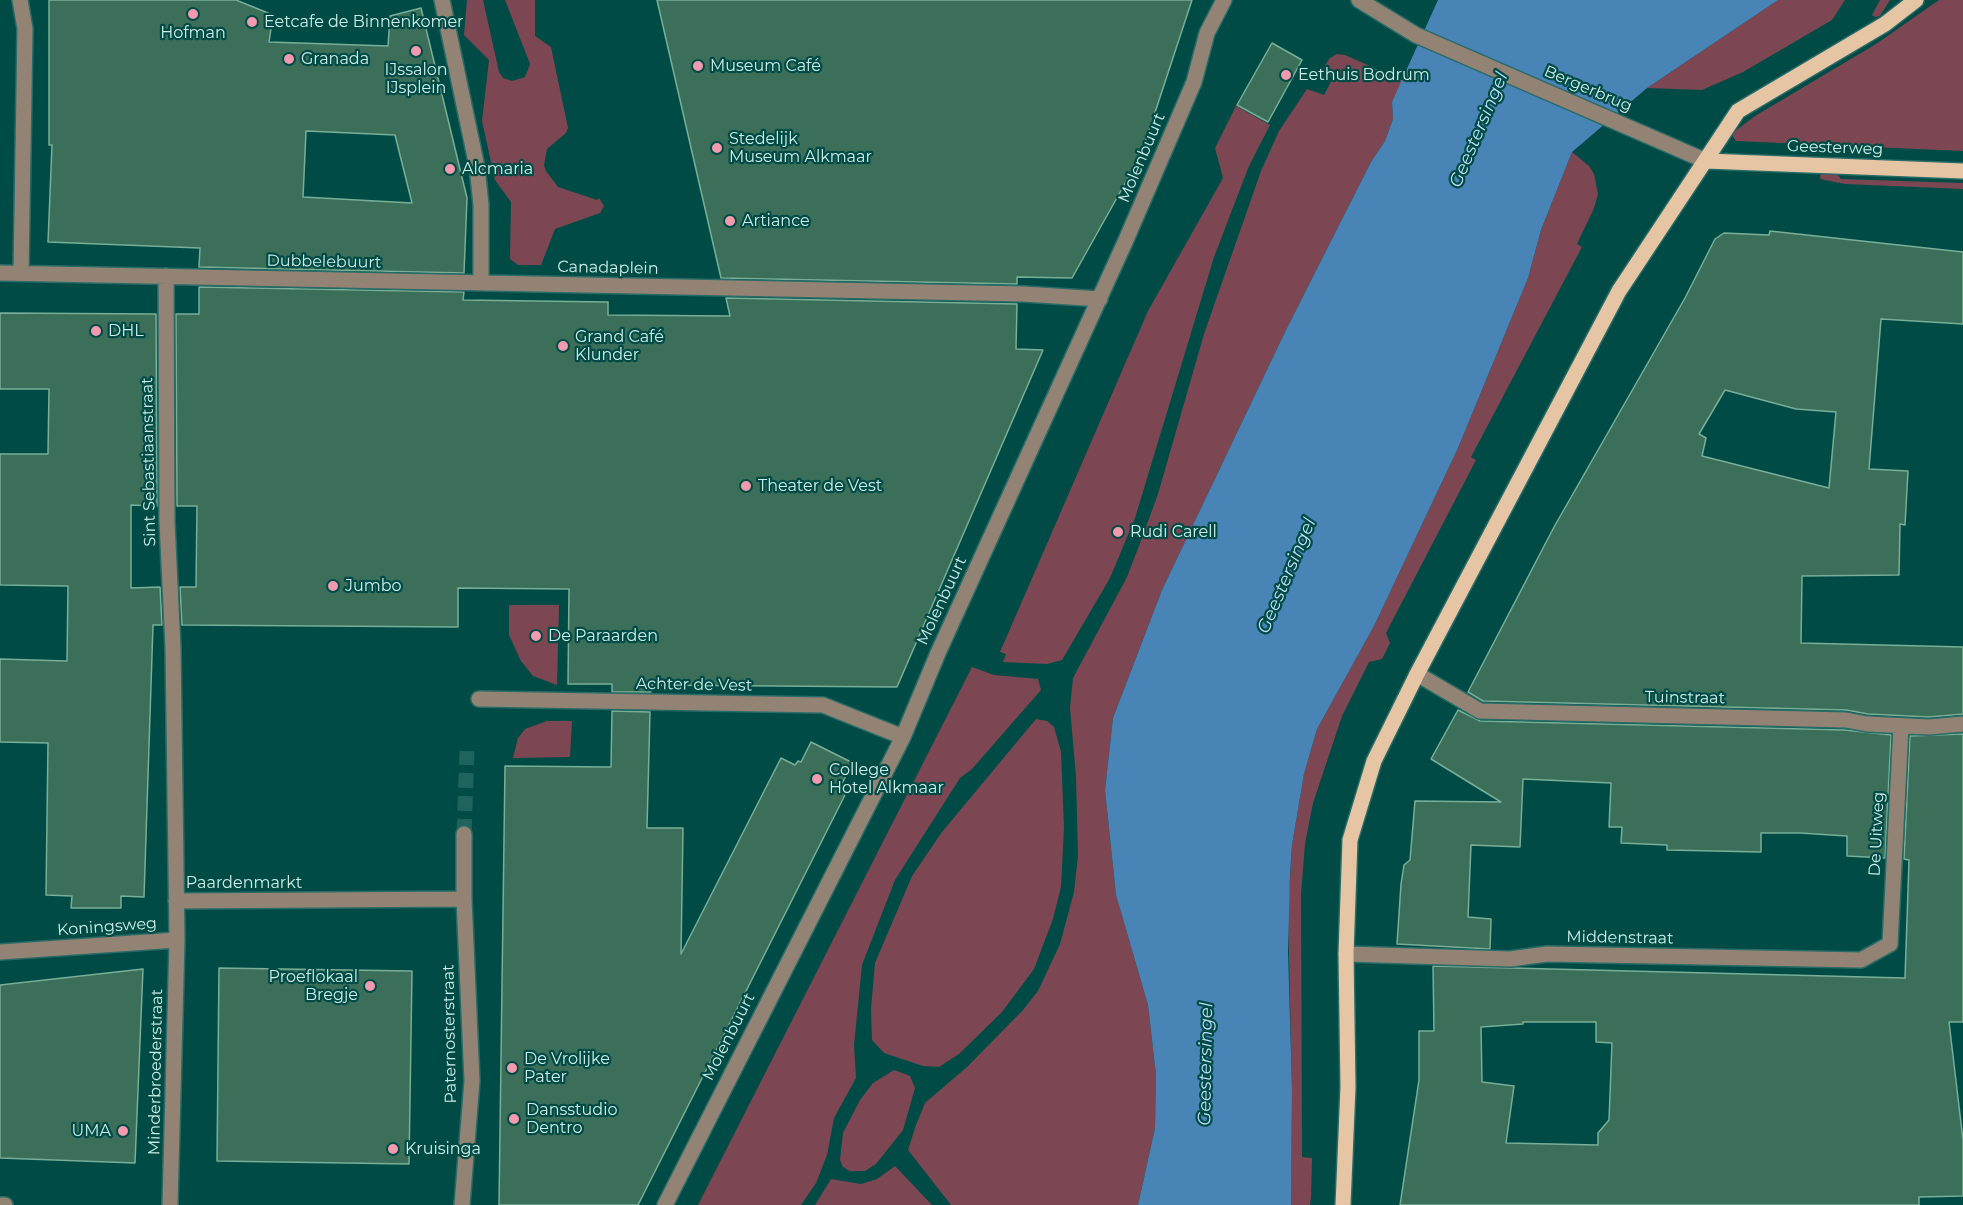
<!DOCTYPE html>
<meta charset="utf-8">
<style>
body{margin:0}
canvas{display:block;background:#004b45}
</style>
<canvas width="1963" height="1205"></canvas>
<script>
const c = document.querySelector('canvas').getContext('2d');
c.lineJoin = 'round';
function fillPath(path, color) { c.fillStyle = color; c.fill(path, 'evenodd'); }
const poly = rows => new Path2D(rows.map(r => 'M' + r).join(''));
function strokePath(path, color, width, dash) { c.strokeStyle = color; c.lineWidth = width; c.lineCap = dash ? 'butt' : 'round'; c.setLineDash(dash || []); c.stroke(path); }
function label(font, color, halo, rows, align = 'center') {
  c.font = font + ' Montserrat,sans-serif'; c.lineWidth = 4.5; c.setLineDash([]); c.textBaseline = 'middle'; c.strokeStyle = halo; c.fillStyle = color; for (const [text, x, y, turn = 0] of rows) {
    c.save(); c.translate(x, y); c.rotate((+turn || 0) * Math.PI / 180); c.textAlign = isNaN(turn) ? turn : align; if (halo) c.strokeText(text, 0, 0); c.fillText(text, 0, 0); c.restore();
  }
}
const green = poly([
 [467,0,483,0,499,72,503,78,512,81,525,77,530,64,505,0,535,0,535,36,551,47,568,128,566,133,547,149,544,165,546,171,558,187,597,200,599,198,604,206,600,213,555,229,541,265,518,265,510,259,511,202,495,180,482,121,489,60,464,35],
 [1778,0,1845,0,1832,20,1743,72,1702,90,1647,88],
 [1880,0,1890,0,1880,16,1875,17,1872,15],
 [1939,0,1963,0,1963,151,1736,141,1731,134,1755,116,1876,44],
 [1337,54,1345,55,1404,81,1392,102,1393,119,1385,141,1371,162,1285,332,1162,590,1113,718,1105,790,1116,895,1148,1005,1156,1075,1155,1128,1138,1205,951,1205,908,1150,916,1125,925,1103,967,1067,1023,1010,1038,991,1060,944,1074,892,1078,856,1076,777,1070,708,1073,678,1127,577,1142,538,1158,494,1204,334,1261,171,1279,131,1307,89,1324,95,1333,78,1321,71,1330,58],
 [1236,106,1270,125,1249,166,1214,257,1135,518,1110,578,1062,660,1047,664,1003,662,1006,654,1000,652,1148,311,1223,178,1215,148],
 [1572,152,1589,166,1594,174,1598,194,1594,208,1577,244,1582,247,1471,457,1476,460,1386,633,1390,643,1382,659,1369,662,1342,716,1313,803,1305,844,1301,894,1302,1157,1312,1158,1311,1198,1310,1205,1291,1205,1292,1089,1288,912,1292,845,1304,774,1317,729,1374,626,1458,448,1528,278,1541,230],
 [1821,168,1832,168,1841,179,1963,183,1963,189,1845,184,1820,179],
 [509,605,559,605,557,685,533,676,521,661,509,635],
 [972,667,994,675,1038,679,1041,690,972,769,960,778,895,880,862,965,854,1045,856,1078,834,1118,827,1155,816,1183,801,1205,698,1205],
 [1036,719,1047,721,1054,727,1061,752,1064,828,1061,887,1053,919,1034,969,1002,1012,959,1054,939,1067,923,1066,884,1053,872,1040,871,1009,875,963,912,876,942,832],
 [547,721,572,721,570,757,513,758,518,738,525,729],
 [894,1070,910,1076,915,1088,903,1130,876,1164,865,1171,850,1171,843,1167,840,1160,843,1133,860,1100,873,1083],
 [895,1166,932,1205,815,1205,831,1179,861,1184,877,1179]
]);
const water = poly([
 [1438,0,1778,0,1647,88,1572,152,1541,230,1528,278,1458,448,1374,626,1317,729,1304,774,1292,845,1290,875,1288,951,1292,1089,1291,1205,1138,1205,1155,1128,1156,1075,1148,1005,1116,895,1105,790,1113,718,1162,590,1285,332,1371,162,1385,141,1393,119,1392,102]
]);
const building = poly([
 [49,0,236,0,273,15,269,42,388,46,390,16,421,8,467,198,464,273,199,267,200,248,48,242,52,145,49,145,49,0],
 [306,131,395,135,412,203,303,197,306,131],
 [657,0,1192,0,1141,155,1072,278,1017,277,1017,284,721,278,657,0],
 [1272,43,1302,60,1268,122,1237,105,1272,43],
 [1770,231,1963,252,1963,324,1881,319,1869,469,1908,471,1905,525,1900,524,1899,575,1802,576,1801,643,1963,647,1963,714,1929,717,1868,714,1846,710,1483,701,1468,692,1554,527,1685,298,1715,239,1724,233,1769,235,1770,231],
 [1725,390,1796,409,1836,412,1829,488,1702,456,1706,438,1699,434,1725,390],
 [199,287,464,292,463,300,608,302,608,315,730,316,726,298,1017,304,1016,349,1043,350,897,687,651,685,651,692,612,692,612,684,568,684,569,589,458,588,458,627,182,625,180,587,196,587,197,506,177,506,176,314,199,314,199,287],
 [0,313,156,314,157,506,131,505,131,588,160,587,162,625,153,625,144,897,121,896,121,908,71,908,72,896,46,895,48,743,0,742,0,659,67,661,68,586,0,585,0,454,48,454,49,389,0,389,0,313],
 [1458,710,1480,721,1845,730,1891,735,1885,858,1847,856,1847,836,1800,833,1761,833,1761,852,1667,850,1667,845,1621,843,1622,827,1609,827,1611,783,1523,779,1520,847,1471,845,1468,917,1491,919,1490,949,1397,944,1401,884,1404,865,1410,860,1415,801,1501,802,1431,759,1458,710],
 [612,711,650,712,647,828,683,828,681,954,781,758,795,765,798,761,801,762,811,742,853,763,840,787,847,791,638,1205,499,1205,505,766,611,767,612,711],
 [1963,734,1963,1022,1949,1022,1963,1140,1963,1196,1919,1197,1919,1205,1400,1205,1419,1080,1419,1031,1434,1031,1433,966,1905,978,1909,860,1904,859,1910,736,1963,734],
 [1523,1022,1596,1022,1596,1042,1612,1043,1609,1120,1598,1133,1598,1145,1506,1143,1514,1086,1482,1082,1481,1027,1523,1024,1523,1022],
 [219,968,412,971,409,1164,217,1161,219,968],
 [143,969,135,1163,0,1158,0,985,143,969]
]);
const minorTunnel = poly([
 [464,834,467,751]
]);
const minor = poly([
 [20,0,25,29,21,273],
 [442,0,477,167,481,205,481,283],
 [1359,0,1416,35,1706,161],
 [0,273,1024,294,1100,299],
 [166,276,167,522,173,648,177,940,170,1205],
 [1417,674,1480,711,1846,720,1867,724,1929,727,1963,724],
 [479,699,823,705,903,737],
 [176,901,464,899],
 [0,952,177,940],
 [1346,954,1510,959,1547,954,1861,960,1890,944,1901,726],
 [0,1205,5,1205],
 [462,1205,472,1081,464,899,464,834],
 [665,1205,903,737,938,653,1126,240,1194,82,1207,33,1224,0]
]);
const major = poly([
 [1706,161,1963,171],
 [1343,1205,1348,1087,1346,954,1350,840,1374,761,1417,674,1619,291,1738,111,1885,24,1916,0]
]);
const markers = [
 [193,14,6,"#f29aae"],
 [252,22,6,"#f29aae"],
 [416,51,6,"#f29aae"],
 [289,59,6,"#f29aae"],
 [698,66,6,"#f29aae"],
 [1286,75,6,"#f29aae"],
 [717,148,6,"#f29aae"],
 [450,169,6,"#f29aae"],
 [730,221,6,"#f29aae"],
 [96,331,6,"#f29aae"],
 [563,346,6,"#f29aae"],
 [746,486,6,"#f29aae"],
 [1118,532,6,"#f29aae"],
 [333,586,6,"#f29aae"],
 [536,636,6,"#f29aae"],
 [817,779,6,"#f29aae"],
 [370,986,6,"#f29aae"],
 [512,1068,6,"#f29aae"],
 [514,1119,6,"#f29aae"],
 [123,1131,6,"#f29aae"],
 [393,1149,6,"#f29aae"]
];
const poiNames = [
 ["Eetcafe de Binnenkomer",264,22],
 ["Hofman",193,33,"center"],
 ["Granada",301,59],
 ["Museum Café",710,66],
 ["IJssalon",416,70,"center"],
 ["IJsplein",416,88,"center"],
 ["Eethuis Bodrum",1298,75],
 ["Stedelijk",729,139],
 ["Museum Alkmaar",729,157],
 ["Alcmaria",462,169],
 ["Artiance",742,221],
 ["DHL",108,331],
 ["Grand Café",575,337],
 ["Klunder",575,355],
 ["Theater de Vest",758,486],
 ["Rudi Carell",1130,532],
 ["Jumbo",345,586],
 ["De Paraarden",548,636],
 ["College",829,770],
 ["Hotel Alkmaar",829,788],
 ["Proeflokaal",358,977,"right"],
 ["Bregje",358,995,"right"],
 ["De Vrolijke",524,1059],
 ["Pater",524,1077],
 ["Dansstudio",526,1110],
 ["Dentro",526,1128],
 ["UMA",111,1131,"right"],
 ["Kruisinga",405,1149]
];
const streetNames = [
 ["Bergerbrug",1588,89,23],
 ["Geesterweg",1835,148,2],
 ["Molenbuurt",1142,158,-67],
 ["Dubbelebuurt",324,262,1],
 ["Canadaplein",608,268,1],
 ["Sint Sebastiaanstraat",149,462,-91],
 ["Molenbuurt",942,601,-65],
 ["Achter de Vest",694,685,1],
 ["Tuinstraat",1685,698,1],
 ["De Uitweg",1877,834,-87],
 ["Paardenmarkt",244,883],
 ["Koningsweg",107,927,-4],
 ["Middenstraat",1620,938,1],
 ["Paternosterstraat",450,1034,-91],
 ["Molenbuurt",729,1037,-63],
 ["Minderbroederstraat",156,1072,-89]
];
const waterNames = [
 ["Geestersingel",1479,130,-67],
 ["Geestersingel",1287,576,-67],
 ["Geestersingel",1206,1064,-89]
];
fillPath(green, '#7c4753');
fillPath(water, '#4884b6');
fillPath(building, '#3b6f5a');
strokePath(building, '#79ae97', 1.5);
strokePath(minorTunnel, '#1f635d', 15, [15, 8]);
strokePath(minor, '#296b66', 18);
strokePath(major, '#296b66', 18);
strokePath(minor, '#938374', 15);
strokePath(major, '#e6c5a5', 15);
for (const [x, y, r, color] of markers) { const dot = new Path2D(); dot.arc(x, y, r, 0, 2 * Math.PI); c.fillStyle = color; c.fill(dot); strokePath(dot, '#004b45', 2); }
label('16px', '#ceede8', '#004b45', poiNames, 'left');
label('16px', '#ceede8', '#004b45', streetNames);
label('italic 18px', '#bfdffb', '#004b45', waterNames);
</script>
